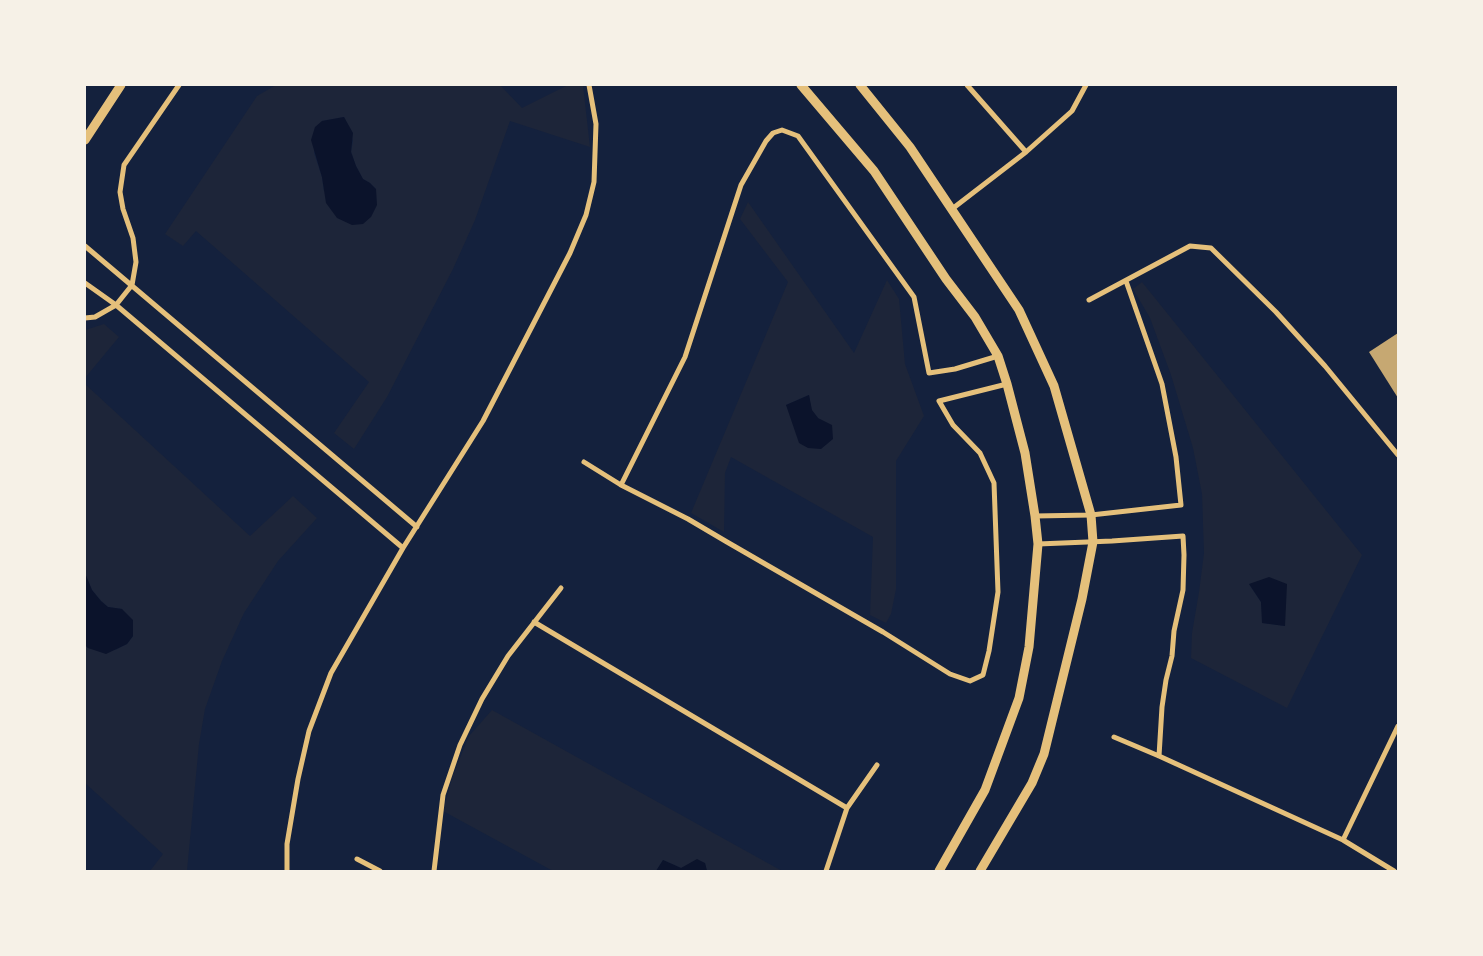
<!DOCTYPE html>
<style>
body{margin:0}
#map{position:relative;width:1483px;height:956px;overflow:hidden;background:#14213d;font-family:"DejaVu Sans",sans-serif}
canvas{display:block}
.frame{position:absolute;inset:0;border:86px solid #f6f1e7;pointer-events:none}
</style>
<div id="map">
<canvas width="1483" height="956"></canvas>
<div class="frame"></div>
</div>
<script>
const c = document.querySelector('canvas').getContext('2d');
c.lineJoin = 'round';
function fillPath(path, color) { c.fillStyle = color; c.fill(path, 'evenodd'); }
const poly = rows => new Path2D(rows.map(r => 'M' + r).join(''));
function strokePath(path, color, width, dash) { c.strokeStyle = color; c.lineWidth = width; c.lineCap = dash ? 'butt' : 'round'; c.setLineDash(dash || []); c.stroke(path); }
const green = poly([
 [276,85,500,85,522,108,568,85,583,85,590,147,510,121,475,220,453,269,387,397,354,449,334,433,369,382,196,231,183,246,165,234,257,96],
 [344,117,353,141,351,152,356,166,363,179,370,183,376,189,376,196,324,191,322,177,314,153,322,121],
 [748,202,854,353,887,280,899,299,905,364,924,416,896,461,896,589,891,614,886,623,870,615,873,537,731,457,725,473,724,532,691,513,788,282,740,219],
 [809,395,811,410,818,418,786,405],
 [1142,282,1362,555,1287,708,1191,658,1192,633,1199,592,1204,553,1202,494,1193,448,1171,375,1150,318,1133,289],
 [1249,584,1285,626,1263,623,1261,602],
 [104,324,119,337,85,378,85,330],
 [85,384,250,536,293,496,317,518,278,561,244,613,222,661,205,709,199,744,187,871,150,871,163,854,85,783,85,645,88,648,115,650,127,644,133,636,122,609,108,607,101,601,92,590,86,577],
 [492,710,782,871,707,871,705,863,681,868,663,860,656,871,553,871,443,811,453,775,469,736]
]);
const water = poly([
 [344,117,353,133,351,152,356,166,363,179,370,183,376,189,377,205,371,217,363,224,352,225,337,218,326,203,322,177,311,140,315,127,322,121],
 [809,395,812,410,818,418,832,425,833,439,821,449,808,448,799,443,786,405],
 [85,573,92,590,101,601,108,607,122,609,133,620,133,636,127,644,106,654,88,648,85,645],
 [1269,577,1287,584,1285,626,1262,623,1261,602,1249,584],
 [697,859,705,863,707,871,656,871,663,860,681,868]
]);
const building = poly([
 [1398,333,1398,398,1369,352]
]);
const minor = poly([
 [967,85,1026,152],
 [952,209,1026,152,1072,111,1086,85],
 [85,246,417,527],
 [85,283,116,305,403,548],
 [1089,300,1190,246,1211,248,1276,312,1325,366,1398,455],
 [85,318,95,317,116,305,132,285,136,262,133,238,123,209,120,192,124,165,179,85],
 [584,462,621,485,688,519,727,542,883,632,950,674,970,681,983,675,989,651,998,592,994,483,980,453,953,425,939,401,1007,384],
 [621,485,685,357,741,185,766,141,773,133,782,130,798,136,914,297,929,373,955,369,998,356],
 [1035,516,1091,515,1181,505,1176,457,1162,384,1126,281],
 [1038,544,1112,541,1183,536,1184,555,1183,590,1174,631,1172,656,1166,680,1162,707,1159,756],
 [534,622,847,808],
 [1114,737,1159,756,1343,840,1394,871],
 [1343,840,1398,726],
 [357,859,380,871],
 [287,871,287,844,298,779,309,731,331,673,403,548,483,421,570,253,586,215,594,182,596,124,589,85],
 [434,871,443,795,460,745,482,699,508,656,561,588],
 [826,871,847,808,877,765]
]);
const tertiary = poly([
 [801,85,874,171,946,279,975,317,998,356,1007,384,1025,453,1035,516,1038,544,1029,647,1019,698,985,790,939,871],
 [860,85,910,147,1019,310,1054,386,1091,515,1093,542,1082,599,1044,754,1032,783,980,871],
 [85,140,121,85]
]);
fillPath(green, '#1d2539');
fillPath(water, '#0b132b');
fillPath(building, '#c6a872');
strokePath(minor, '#e5c07b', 5);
strokePath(tertiary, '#e5c07b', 9);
</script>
